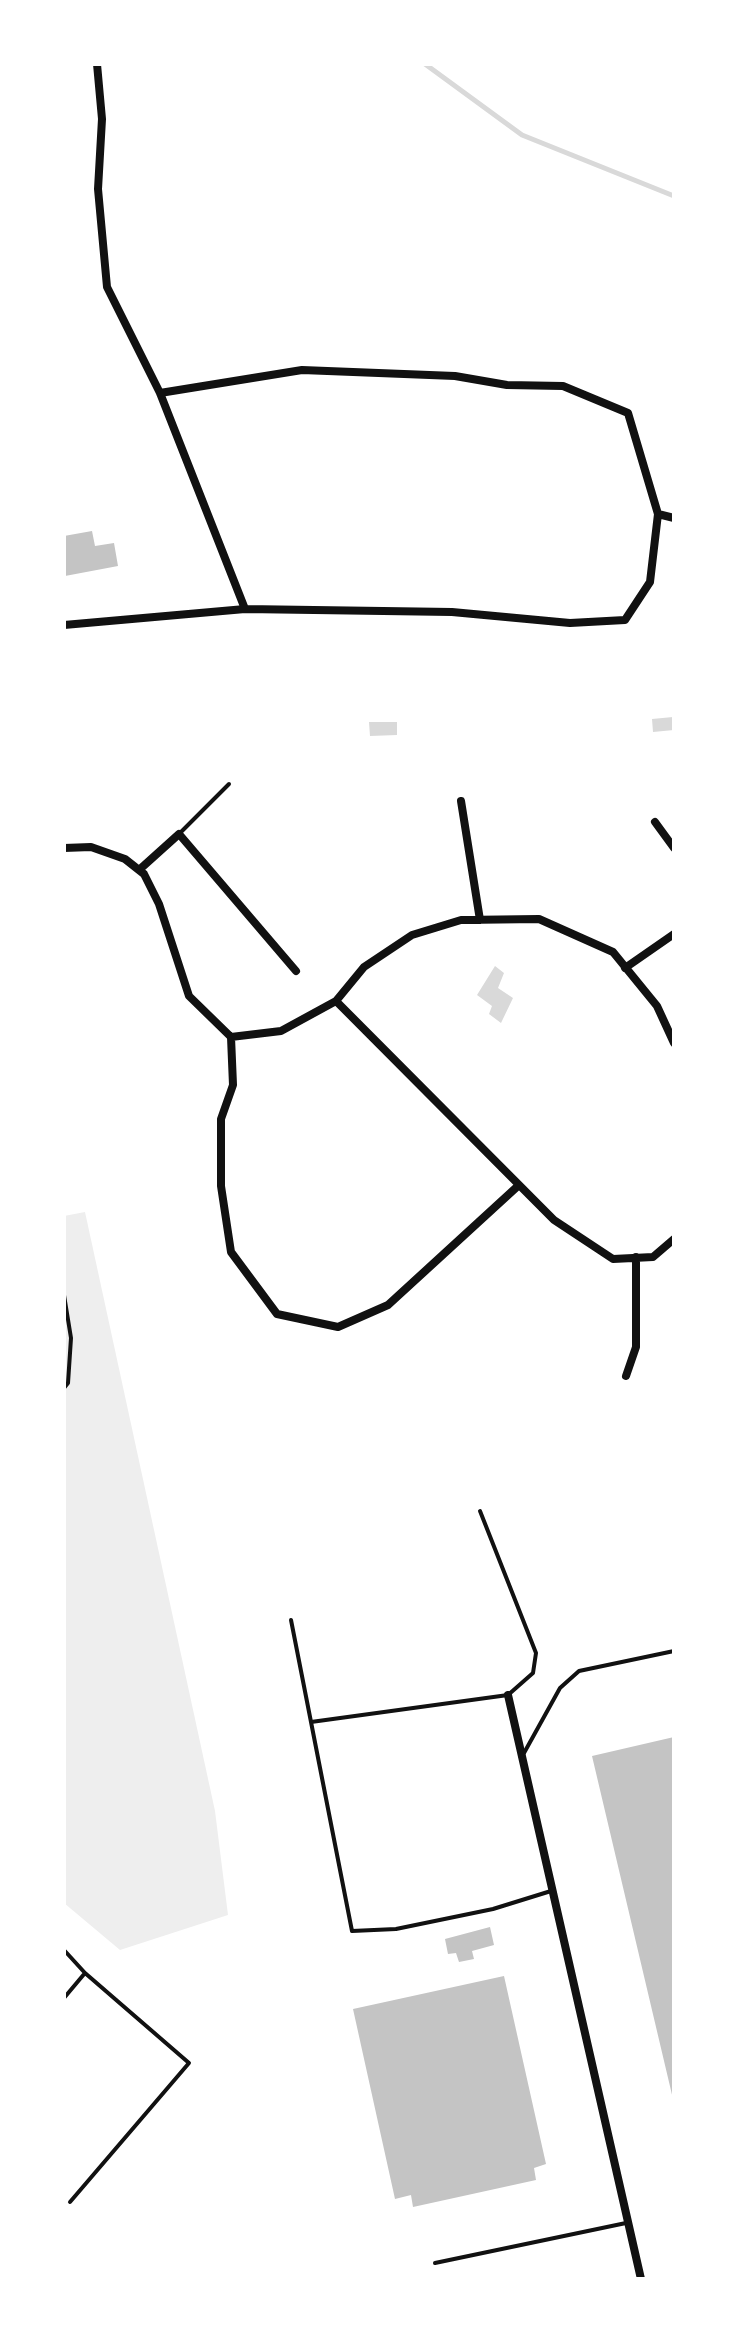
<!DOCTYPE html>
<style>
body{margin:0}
#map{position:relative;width:738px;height:2343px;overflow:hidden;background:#fff;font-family:"Open Sans",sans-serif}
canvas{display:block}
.frame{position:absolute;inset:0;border:66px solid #fff;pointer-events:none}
</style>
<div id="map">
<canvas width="738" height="2343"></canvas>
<div class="frame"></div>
</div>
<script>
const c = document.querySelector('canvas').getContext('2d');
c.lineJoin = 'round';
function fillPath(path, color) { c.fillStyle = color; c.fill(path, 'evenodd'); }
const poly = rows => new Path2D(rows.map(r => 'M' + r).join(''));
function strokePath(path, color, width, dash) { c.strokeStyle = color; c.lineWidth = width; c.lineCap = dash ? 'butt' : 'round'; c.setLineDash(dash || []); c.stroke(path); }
const green = poly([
 [85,1212,215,1811,228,1915,120,1950,64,1903,64,1216]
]);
const water = poly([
 [673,717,674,730,653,732,652,719],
 [369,722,397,722,397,735,370,736],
 [495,966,504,973,498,988,513,998,501,1023,489,1014,492,1006,477,995]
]);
const stream = poly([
 [425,64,522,135,674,196]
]);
const building = poly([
 [92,531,95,546,114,543,118,566,65,576,64,536],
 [674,1737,674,2099,673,2099,592,1756],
 [490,1927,494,1945,472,1951,474,1959,459,1962,456,1953,448,1954,445,1939],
 [504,1976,546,2164,534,2168,536,2180,413,2207,411,2195,395,2199,353,2009]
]);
const service = poly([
 [180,833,229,784],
 [64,1295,71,1338,68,1383,64,1388],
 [291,1620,352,1931,396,1929,493,1909,551,1891],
 [311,1722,508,1695,533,1673,536,1653,480,1511],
 [524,1753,560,1688,579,1671,674,1651],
 [64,1950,85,1973],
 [64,1998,85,1973,189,2063,70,2202],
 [435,2263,626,2223]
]);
const minor = poly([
 [97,64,102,119,98,189,107,287,160,393,245,609],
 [658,514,674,518],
 [64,625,245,609,452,612,570,623,625,620,650,582,658,514,628,413,563,386,507,385,455,376,302,370,160,393],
 [461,801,480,920],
 [655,822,674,848],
 [64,848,91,847,125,859,144,874,159,904,189,996,231,1037,233,1085,221,1119,221,1186,231,1252,277,1314,338,1327,388,1305,519,1185],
 [139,870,179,834,296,971],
 [625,968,674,934],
 [231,1037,281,1031,336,1001],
 [674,1043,657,1006,613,952,539,919,461,920,412,935,364,967,336,1001,554,1220,613,1259,653,1257,674,1239],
 [626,1376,636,1347,636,1257],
 [508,1695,641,2279]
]);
fillPath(green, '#eee');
fillPath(water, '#d9d9d9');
strokePath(stream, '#d9d9d9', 5);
fillPath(building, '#c4c4c4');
strokePath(service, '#111', 4);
strokePath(minor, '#111', 8);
</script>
